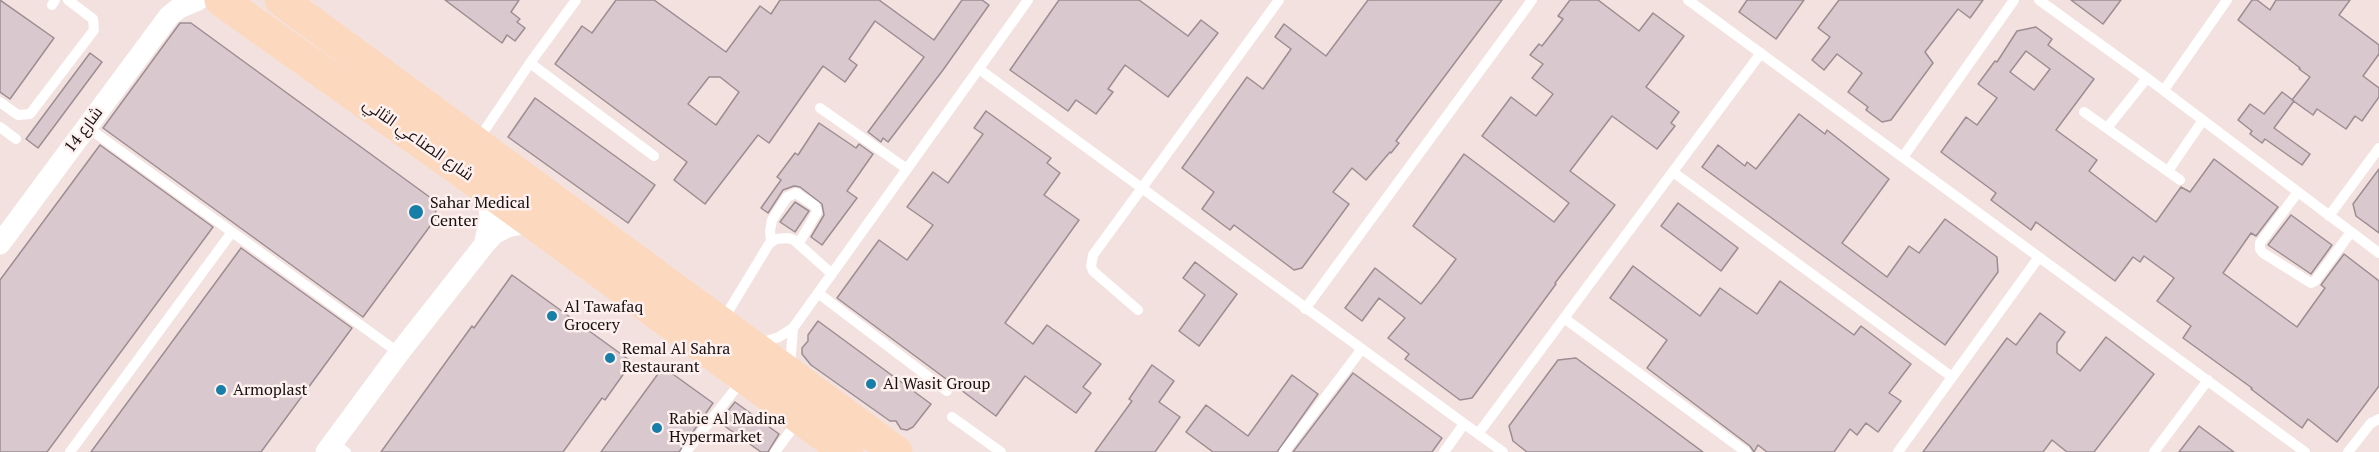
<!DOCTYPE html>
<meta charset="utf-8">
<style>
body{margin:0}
canvas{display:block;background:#f3e1df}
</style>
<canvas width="2379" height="452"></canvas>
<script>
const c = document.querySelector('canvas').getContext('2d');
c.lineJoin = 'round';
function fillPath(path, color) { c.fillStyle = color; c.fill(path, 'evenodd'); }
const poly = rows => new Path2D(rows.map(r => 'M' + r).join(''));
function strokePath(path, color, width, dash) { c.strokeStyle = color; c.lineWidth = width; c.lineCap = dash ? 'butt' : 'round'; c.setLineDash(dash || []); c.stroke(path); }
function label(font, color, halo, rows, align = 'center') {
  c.font = font + ' "PT Serif",Cairo,serif'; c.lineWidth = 5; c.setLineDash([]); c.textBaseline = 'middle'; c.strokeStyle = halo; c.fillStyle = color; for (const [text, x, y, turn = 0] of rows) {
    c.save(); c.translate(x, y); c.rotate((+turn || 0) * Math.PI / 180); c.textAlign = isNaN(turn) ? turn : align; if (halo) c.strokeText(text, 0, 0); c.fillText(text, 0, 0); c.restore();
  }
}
const building = poly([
 [0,0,54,38,10,99,0,92,0,0],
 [445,0,519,0,511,12,520,19,517,22,525,28,515,41,507,35,502,43,445,0],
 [616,0,654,0,726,52,760,6,771,14,780,0,879,0,934,40,962,0,982,0,989,5,943,70,888,142,883,138,881,142,868,132,924,57,875,21,849,59,857,65,845,82,823,66,769,143,758,135,705,204,674,180,687,162,555,64,582,26,592,33,616,0],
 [709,77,720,77,739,92,716,125,688,104,709,77],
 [1059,0,1139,0,1188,36,1201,20,1218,33,1168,97,1125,65,1108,89,1113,92,1096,114,1076,100,1068,111,1010,70,1059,0],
 [1368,0,1502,0,1396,141,1399,143,1391,153,1390,152,1366,180,1352,168,1333,192,1349,204,1302,268,1294,270,1234,225,1230,230,1202,209,1214,192,1182,168,1247,77,1263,89,1291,49,1275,37,1284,24,1326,56,1368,0],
 [1570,0,1598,0,1639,31,1653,13,1684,36,1646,87,1679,112,1671,123,1675,126,1657,149,1612,116,1570,171,1615,205,1555,283,1556,284,1472,398,1460,400,1405,359,1409,354,1388,338,1405,318,1379,298,1362,321,1345,308,1375,268,1421,304,1438,283,1456,259,1413,226,1464,154,1554,222,1569,203,1482,136,1511,97,1536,116,1553,94,1532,78,1543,64,1530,55,1539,44,1542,46,1563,19,1558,16,1570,0],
 [1747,0,1804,0,1776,39,1739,12,1747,0],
 [1839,0,1983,0,1970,18,1958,9,1925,52,1933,63,1891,120,1882,122,1866,110,1868,107,1848,92,1862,73,1837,54,1824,70,1812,60,1830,37,1818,28,1839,0],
 [2071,0,2121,0,2103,24,2071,0],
 [2252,0,2257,0,2270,10,2276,0,2350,0,2339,15,2379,45,2379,54,2363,76,2379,88,2379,97,2362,121,2355,116,2346,129,2317,109,2313,115,2292,100,2310,77,2299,69,2300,68,2238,20,2252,0],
 [180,23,191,23,435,201,436,218,363,317,103,128,180,23],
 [2036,27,2052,39,2048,45,2094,79,2056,130,2097,160,2089,171,2123,197,2156,222,2181,187,2190,192,2214,159,2278,207,2256,236,2251,233,2223,273,2297,327,2325,288,2321,285,2344,254,2379,281,2379,386,2337,442,2308,419,2302,428,2251,389,2252,388,2183,338,2191,326,2157,301,2174,278,2144,256,2140,262,2133,257,2115,281,2036,222,2031,230,1991,200,1996,193,1941,152,1966,117,1977,125,1997,98,1978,84,1995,61,1997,62,2017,31,2036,27],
 [2026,51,2050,69,2034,90,2010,72,2026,51],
 [90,53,102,62,38,148,26,139,90,53],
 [2282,92,2294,101,2274,128,2310,154,2302,165,2265,139,2262,143,2250,134,2252,131,2238,120,2250,104,2264,114,2282,92],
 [535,98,655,185,628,223,508,137,535,98],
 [986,111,1051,158,1047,163,1060,173,1044,195,1079,220,1005,323,1033,344,1047,325,1101,364,1083,387,1091,393,1076,413,1025,376,996,416,837,298,879,240,907,260,933,225,907,207,933,172,948,183,983,134,974,128,986,111],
 [1799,114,1825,134,1827,130,1889,179,1842,243,1887,277,1909,246,1919,253,1945,219,1997,257,1998,272,1945,345,1702,167,1718,145,1745,166,1747,162,1756,169,1799,114],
 [819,123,856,148,859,144,873,154,847,191,857,198,822,245,811,237,824,215,822,204,800,187,794,186,783,190,768,213,761,208,781,180,777,177,795,153,798,155,819,123],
 [100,145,213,227,47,452,0,452,0,280,100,145],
 [2379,169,2379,233,2356,216,2353,204,2379,169],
 [795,202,809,211,795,232,780,222,795,202],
 [1678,203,1738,248,1721,271,1661,226,1678,203],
 [2291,215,2332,245,2311,274,2268,245,2291,215],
 [241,248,352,328,261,452,91,452,241,248],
 [1195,262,1237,294,1199,346,1179,331,1205,295,1183,278,1195,262],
 [1633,266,1700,316,1720,288,1757,314,1780,281,1854,335,1861,326,1911,364,1889,393,1901,401,1878,432,1866,423,1857,435,1850,429,1834,452,1767,452,1758,445,1754,452,1750,446,1647,368,1667,340,1610,298,1633,266],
 [512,275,632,362,605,400,602,398,563,452,381,452,472,326,474,328,512,275],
 [2040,313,2065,332,2057,343,2057,353,2080,371,2106,337,2154,374,2094,452,2067,452,2052,440,2043,452,1923,452,2007,338,2016,345,2040,313],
 [818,321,931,404,913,427,907,430,901,429,896,421,890,421,811,365,802,354,802,348,808,341,808,335,818,321],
 [1576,358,1637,403,1703,452,1527,452,1513,441,1509,426,1558,360,1576,358],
 [1152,365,1174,381,1159,402,1180,417,1155,452,1095,452,1132,401,1129,399,1152,365],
 [663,367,713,403,679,452,601,452,663,367],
 [1353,373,1442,438,1432,452,1293,452,1353,373],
 [1292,375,1318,394,1277,452,1213,452,1186,432,1206,405,1248,436,1292,375],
 [735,402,779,434,768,452,761,452,719,422,735,402],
 [2199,426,2234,452,2179,452,2199,426]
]);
const service = poly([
 [1688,0,2305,452],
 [2039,0,2147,78,2379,253],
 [52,5,55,0],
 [530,63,654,156],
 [979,69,1503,452],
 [2164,90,2227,0],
 [0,102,18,115,30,114,94,30,93,19,68,0],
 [820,108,907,169],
 [2084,112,2180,180],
 [0,127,16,139],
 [87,127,399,353],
 [2107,128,2147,78],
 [478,140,530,63,576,0],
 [1903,157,2014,0],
 [2168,171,2203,120],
 [1673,172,1952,377],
 [2298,192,2260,243,2260,249,2263,253,2311,283,2315,281,2351,232],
 [2329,216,2379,148],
 [771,242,770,231,772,220,787,197,796,193,815,206,817,212,799,243],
 [818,293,947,391],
 [1305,309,1532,0],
 [1138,310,1093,271,1091,266,1093,255,1279,0],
 [1564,318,1746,452],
 [723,320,769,244,776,239,788,238,794,240,832,274],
 [760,343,779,337,793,328,1028,0],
 [790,367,793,328],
 [952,417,1001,452],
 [1478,434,1761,53],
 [333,443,346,452],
 [70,452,232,232],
 [686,452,743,379],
 [775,452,798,421],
 [1284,452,1361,350],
 [1444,452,1464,424],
 [1898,452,2039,257],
 [2154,452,2208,380],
 [2348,452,2371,423,2379,419]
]);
const minor = poly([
 [0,244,169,16,179,8,198,0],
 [484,245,490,219,488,190],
 [326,452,399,353,484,245,494,234,507,227,522,224,537,226]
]);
const primary = poly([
 [221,0,477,182,847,452],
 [281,0,896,452]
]);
const markers = [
 [416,212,8,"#177ea8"],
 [552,316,6,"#177ea8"],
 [610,358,6,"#177ea8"],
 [871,384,6,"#177ea8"],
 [221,390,6,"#177ea8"],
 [657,428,6,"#177ea8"]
];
const streetNames = [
 ["شارع 14",84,130,-53],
 ["شارع الصناعي الثاني",418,140,35]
];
const poiNames = [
 ["Sahar Medical",430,203],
 ["Center",430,221],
 ["Al Tawafaq",564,307],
 ["Grocery",564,325],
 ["Remal Al Sahra",622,349],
 ["Restaurant",622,367],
 ["Al Wasit Group",883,384],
 ["Armoplast",233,390],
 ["Rabie Al Madina",669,419],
 ["Hypermarket",669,437]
];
fillPath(building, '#d9c9ce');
strokePath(building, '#9c8d92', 1.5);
strokePath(service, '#fff', 10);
strokePath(minor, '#fff', 21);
strokePath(primary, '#fcd9be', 33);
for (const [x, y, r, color] of markers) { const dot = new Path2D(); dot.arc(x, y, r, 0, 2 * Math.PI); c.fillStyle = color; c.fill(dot); strokePath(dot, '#fef0ee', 2); }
label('16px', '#171111', '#fef0ee', streetNames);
label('16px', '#171111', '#fef0ee', poiNames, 'left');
</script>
